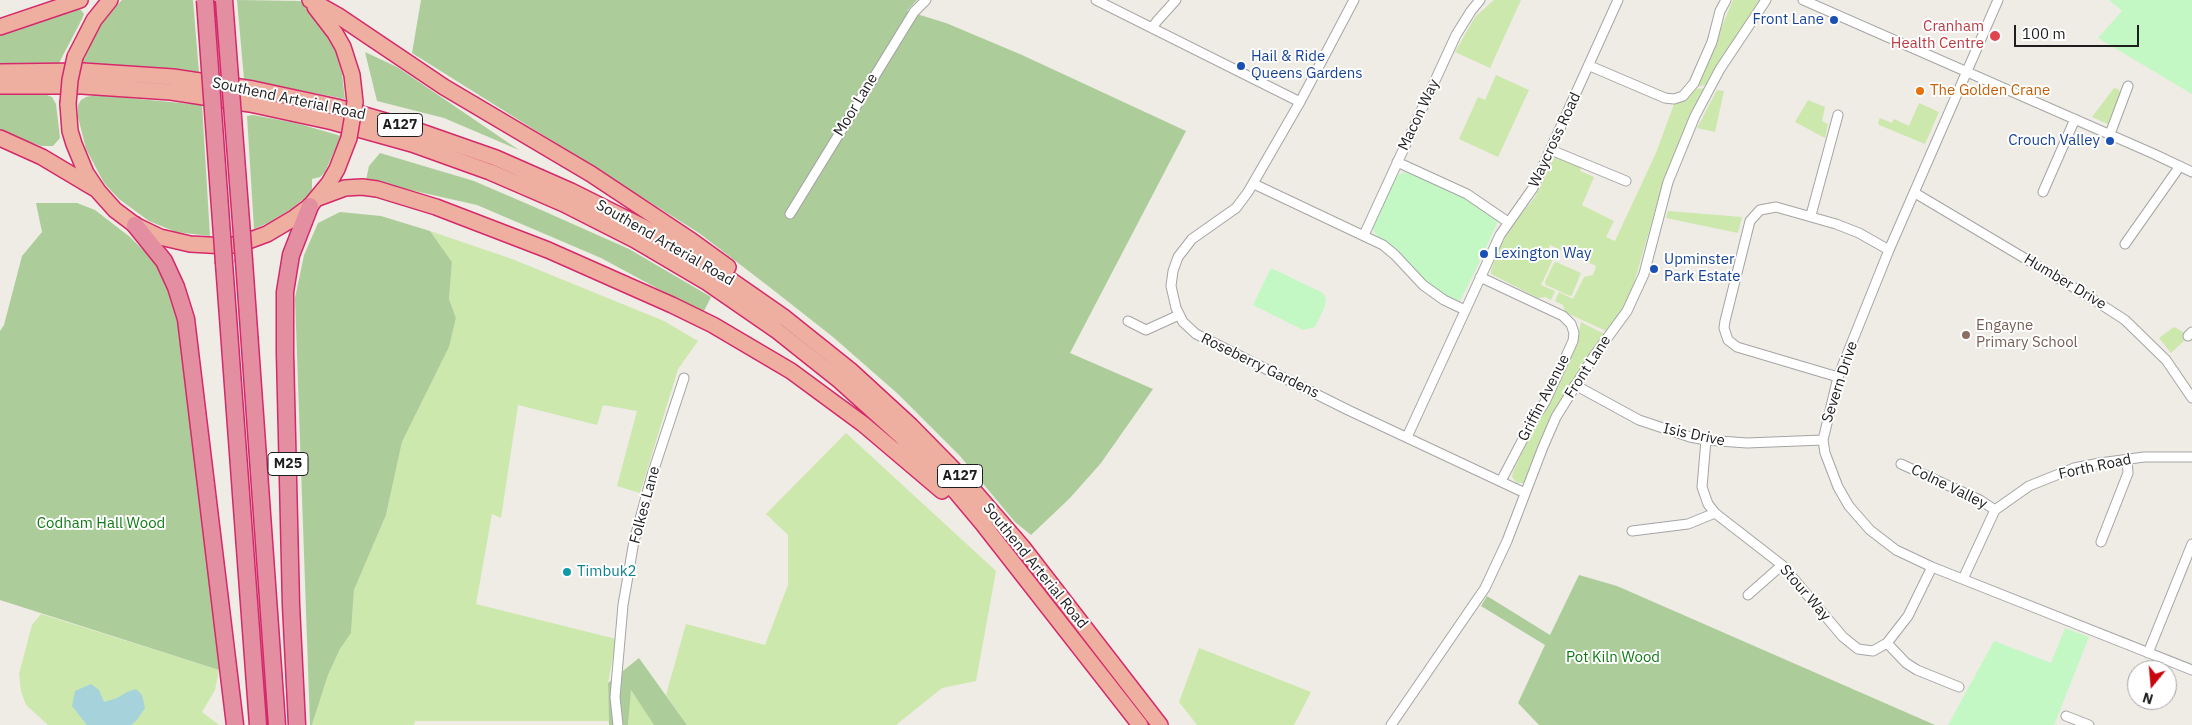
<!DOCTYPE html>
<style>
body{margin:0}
#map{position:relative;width:2192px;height:725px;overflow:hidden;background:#efebe5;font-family:"IBM Plex Sans",sans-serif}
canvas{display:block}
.north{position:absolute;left:2127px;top:660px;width:50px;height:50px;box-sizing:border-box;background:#fff;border:1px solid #a5a5a5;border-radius:50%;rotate:197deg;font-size:14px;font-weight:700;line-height:20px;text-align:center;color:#1e1e1e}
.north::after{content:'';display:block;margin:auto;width:18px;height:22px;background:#c7060e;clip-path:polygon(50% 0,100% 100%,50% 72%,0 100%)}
.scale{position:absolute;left:2014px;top:25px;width:125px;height:22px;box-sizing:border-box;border:2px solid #1e1e1e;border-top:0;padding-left:6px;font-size:15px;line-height:18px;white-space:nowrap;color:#1e1e1e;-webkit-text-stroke:4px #fff;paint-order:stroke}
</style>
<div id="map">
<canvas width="2192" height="725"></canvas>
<div class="north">N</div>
<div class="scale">100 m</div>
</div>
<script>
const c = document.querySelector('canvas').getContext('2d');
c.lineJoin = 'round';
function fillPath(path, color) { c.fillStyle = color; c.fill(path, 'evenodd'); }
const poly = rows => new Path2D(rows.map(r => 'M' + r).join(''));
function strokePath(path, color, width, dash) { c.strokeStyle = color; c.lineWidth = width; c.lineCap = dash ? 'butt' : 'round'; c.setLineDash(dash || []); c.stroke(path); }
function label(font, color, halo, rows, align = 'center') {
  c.font = font + ' "IBM Plex Sans",sans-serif'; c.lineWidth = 4; c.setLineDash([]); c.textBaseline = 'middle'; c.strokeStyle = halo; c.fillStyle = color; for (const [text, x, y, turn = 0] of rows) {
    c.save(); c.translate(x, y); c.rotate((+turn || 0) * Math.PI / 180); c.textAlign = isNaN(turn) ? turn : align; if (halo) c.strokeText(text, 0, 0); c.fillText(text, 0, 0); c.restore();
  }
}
const grass = poly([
 [1494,0,1521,0,1490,68,1455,52,1475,17],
 [1733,0,1759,0,1706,85,1696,87],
 [1496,75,1529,90,1498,157,1459,139,1478,97,1485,100],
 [1706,88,1691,115,1665,177,1631,293,1617,318,1606,331,1565,312,1563,305,1555,301,1559,292,1573,299,1584,277,1593,275,1596,266,1550,245,1547,253,1554,257,1541,285,1555,291,1551,300,1545,297,1538,298,1491,274,1491,270,1501,245,1511,227,1535,197,1554,158,1557,156,1582,165,1580,171,1594,177,1582,205,1614,221,1606,237,1615,241,1656,153,1674,104,1686,100,1696,89],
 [2114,88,2118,89,2121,93,2110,125,2092,117],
 [1717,90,1724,91,1715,132,1697,128],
 [1808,100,1825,107,1822,121,1828,124,1825,138,1795,122],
 [1919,103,1939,112,1925,144,1879,125,1878,122,1880,118,1892,123,1894,119,1909,126],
 [1668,211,1742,217,1738,233,1666,218],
 [430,231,512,259,664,321,698,341,678,369,640,493,617,486,637,411,603,405,597,425,518,405,501,518,492,514,476,604,616,639,608,683,609,721,415,721,414,725,312,725,328,675,340,649,351,633,354,590,386,515,402,442,449,347,456,318,449,299,452,262],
 [1556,262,1581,273,1572,295,1570,296,1546,285,1545,282,1554,263],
 [1581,322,1604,334,1555,413,1525,483,1517,483,1512,477,1513,472,1536,422,1549,406,1576,346],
 [2174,327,2185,333,2184,337,2186,339,2171,353,2159,338],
 [846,433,996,571,976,681,942,688,896,725,687,725,666,695,686,624,765,645,788,585,788,535,766,514],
 [41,614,219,670,215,690,202,712,219,725,48,725,26,705,21,691,19,674,32,625],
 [1199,648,1311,692,1294,725,1197,725,1179,702],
 [630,689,646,711,654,725,628,725]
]);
const forest = poly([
 [122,0,193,0,199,73,83,62,97,30,105,18],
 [237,0,300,1,327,34,334,47,342,74,345,99,244,79],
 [421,0,917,0,907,11,946,23,1022,55,1186,131,1070,353,1153,389,1101,463,1070,498,1031,535,1015,522,960,456,898,394,833,337,772,289,699,233,412,53],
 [76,9,81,10,84,14,82,19,59,63,0,64,0,34],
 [365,52,397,67,519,150,444,118,377,101],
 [42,93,52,97,56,104,60,138,53,146,41,146,0,131,0,94],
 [96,95,202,105,210,236,176,232,149,221,119,199,104,183,86,149,78,117,78,105,81,100,86,97],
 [253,115,296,123,341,136,325,172,320,177,312,179,312,192,291,209,268,223,254,229,247,116],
 [380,153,474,181,539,209,629,249,711,297,703,313,601,258,477,205,366,180,369,166],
 [36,203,77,203,95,210,130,237,154,261,171,294,183,332,219,670,0,600,0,331,4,325,22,256,42,232],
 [340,212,381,216,430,231,452,262,449,299,456,318,449,347,402,442,386,515,354,590,351,633,340,649,328,675,312,725,310,725,295,298,304,255,318,223],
 [1579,575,1617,586,1935,725,1539,725,1518,703,1545,645,1481,606,1487,596,1550,635],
 [639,658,687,725,654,725,631,690,628,725,609,725,608,683]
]);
const park = poly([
 [2109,0,2192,0,2192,94,2098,38,2122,11],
 [1404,172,1417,177,1418,176,1466,198,1496,218,1498,221,1485,250,1482,249,1478,259,1480,261,1460,301,1442,294,1426,282,1391,246,1375,234,1372,225,1396,176],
 [1271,268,1323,293,1326,299,1325,306,1315,327,1303,330,1253,305],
 [2065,628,2089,637,2054,725,1948,725,1994,641,2051,663]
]);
const water = poly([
 [91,684,99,690,104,702,117,698,127,692,136,689,142,695,145,708,137,720,131,725,87,725,72,706,75,691]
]);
const minor = poly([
 [1096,0,1300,102],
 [1354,0,1300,102,1248,192,1236,208,1192,239,1178,257,1173,271,1171,286,1176,308,1183,322,1196,334,1348,410,1525,493],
 [1803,0,2154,154,2192,172],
 [1998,0,1889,250,1838,377,1823,440,1825,453,1838,487,1849,506,1870,530,1896,550,1932,567,2192,670],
 [1152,28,1157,21,1176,0],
 [1590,66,1665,98,1674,99,1683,96,1694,83,1712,42,1720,11,1726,0],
 [2110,134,2128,86],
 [1551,150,1626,181],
 [1397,162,1467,194,1508,222],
 [1254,184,1383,245,1395,255,1423,285,1444,300,1465,310],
 [2043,192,2075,119],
 [1915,193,2088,296,2125,320,2166,360,2192,398],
 [790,214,914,12,926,0],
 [1811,215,1838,115],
 [1364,235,1456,35,1471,11,1480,0],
 [2125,244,2180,166],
 [1480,277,1563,316,1571,324,1574,333,1573,341,1545,402,1533,420,1501,481],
 [1128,321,1146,330,1179,315],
 [2188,336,2192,332],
 [1838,377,1737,347,1728,340,1724,328,1725,321,1750,221,1760,210,1776,207,1836,224,1859,233,1889,250],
 [1575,385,1639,420,1690,437,1706,440,1747,443,1823,440],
 [1407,437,1500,235,1533,188,1618,0],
 [1706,440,1702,487,1708,504,1715,513,1782,565,1843,637,1858,649,1873,651,1887,643,1908,616,1932,567],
 [1901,464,1980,500,1995,510],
 [1632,531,1688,524,1715,513],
 [2101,542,2128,473,2127,459],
 [1963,579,1995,510,2029,486,2074,468,2100,463,2144,457,2192,457],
 [1748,595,1782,565],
 [1887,643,1906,663,1917,670,1959,687],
 [2148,653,2192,544],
 [2066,716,2089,725],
 [618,725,615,697,623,605,634,541,652,475,684,378],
 [1391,725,1485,588,1507,541,1543,447,1556,417,1594,356,1627,311,1644,274,1668,182,1695,116,1720,69,1766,0]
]);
const trunk = poly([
 [310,0,337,15,444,87,591,174,692,241,728,267],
 [315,7,335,33,343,47,352,75,355,102],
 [0,27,80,0],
 [75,57,94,20,110,0],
 [0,72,83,71,173,77,253,89,337,107,416,130,496,158,571,191,643,227,716,270,785,318,850,370,911,426,967,483,1024,549,1160,725],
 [0,86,82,86,171,92,250,104,333,122,412,144,490,172,564,204,635,240,708,283,776,330,840,381,901,436,956,492,982,523,1140,725],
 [68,104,70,131,74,144,86,173,98,191,115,210,135,225,160,237,190,244,226,246,240,244,267,234,294,218,310,206,329,183,337,169,349,138],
 [0,138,42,157,94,188],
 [318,198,345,188,362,187,377,189,436,207,548,250,672,305,713,325,791,371,863,424,942,491]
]);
const motorway = poly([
 [135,225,164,261,176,287,186,319,235,725],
 [244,261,277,725],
 [224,263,258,725],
 [297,725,291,605,285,353,285,292,291,255,310,206]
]);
const trunkBridge = poly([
 [68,104,70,80,75,57],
 [349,138,355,102]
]);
const motorwayBridge = poly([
 [205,0,224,263],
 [224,0,244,261]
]);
const markers = [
 [1834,20,5,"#1a4fb4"],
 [1995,36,6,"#e0444e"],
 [1241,66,5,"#1a4fb4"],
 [1920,91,5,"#e8710a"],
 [2110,141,5,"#1a4fb4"],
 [1484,254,5,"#1a4fb4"],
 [1654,269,5,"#1a4fb4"],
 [1966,335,5,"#8d6e63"],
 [567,572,5,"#0f9aa8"]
];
const shields = [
 [400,125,45],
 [288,464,40],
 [960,476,45]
];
const shieldNames = [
 ["A127",400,125],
 ["M25",288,464],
 ["A127",960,476]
];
const transitNames = [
 ["Front Lane",1824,20,"right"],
 ["Hail & Ride",1251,57],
 ["Queens Gardens",1251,74],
 ["Crouch Valley",2100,141,"right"],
 ["Lexington Way",1494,254],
 ["Upminster",1664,260],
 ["Park Estate",1664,277]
];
const healthNames = [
 ["Cranham",1984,27],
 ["Health Centre",1984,44]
];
const foodNames = [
 ["The Golden Crane",1930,91]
];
const streetNames = [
 ["Southend Arterial Road",289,99,12],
 ["Moor Lane",856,105,-59],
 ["Macon Way",1419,115,-65],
 ["Waycross Road",1555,140,-65],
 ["Southend Arterial Road",665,243,30],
 ["Humber Drive",2065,282,31],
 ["Roseberry Gardens",1260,366,26],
 ["Front Lane",1588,367,-57],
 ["Severn Drive",1840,382,-72],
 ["Griffin Avenue",1544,398,-63],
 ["Isis Drive",1694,435,12],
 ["Forth Road",2095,467,-12],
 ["Colne Valley",1949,487,26],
 ["Folkes Lane",645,505,-75],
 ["Southend Arterial Road",1035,566,51],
 ["Stour Way",1805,593,49]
];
const educationNames = [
 ["Engayne",1976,326],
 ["Primary School",1976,343]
];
const parkNames = [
 ["Codham Hall Wood",101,524],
 ["Pot Kiln Wood",1613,658]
];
const cultureNames = [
 ["Timbuk2",577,572]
];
fillPath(grass, '#cce8ac');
fillPath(forest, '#accd9a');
fillPath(park, '#c3f8c5');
fillPath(water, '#a6d2db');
strokePath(minor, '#a5a5a5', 11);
strokePath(trunk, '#d5296c', 18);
strokePath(motorway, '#d5296c', 19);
strokePath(minor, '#fff', 9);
strokePath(trunk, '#eeaea0', 15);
strokePath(motorway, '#e48ea2', 16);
strokePath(trunkBridge, '#d5296c', 18, []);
strokePath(motorwayBridge, '#d5296c', 19, []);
strokePath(trunkBridge, '#eeaea0', 15);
strokePath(motorwayBridge, '#e48ea2', 16);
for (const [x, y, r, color] of markers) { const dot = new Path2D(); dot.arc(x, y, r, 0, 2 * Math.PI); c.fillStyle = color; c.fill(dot); strokePath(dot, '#fff', 2); }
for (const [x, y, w] of shields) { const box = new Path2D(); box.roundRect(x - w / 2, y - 11.5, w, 23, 4); c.fillStyle = '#fff'; c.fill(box); strokePath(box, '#1e1e1e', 1); }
label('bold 14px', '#1e1e1e', null, shieldNames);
label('15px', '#164399', '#fff', transitNames, 'left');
label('15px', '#be3a42', '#fff', healthNames, 'right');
label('15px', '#c56008', '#fff', foodNames, 'left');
label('15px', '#1e1e1e', '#fff', streetNames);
label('15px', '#785e54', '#fff', educationNames, 'left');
label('15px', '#0f7a13', '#fff', parkNames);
label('15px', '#0d838f', '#fff', cultureNames, 'left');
</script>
